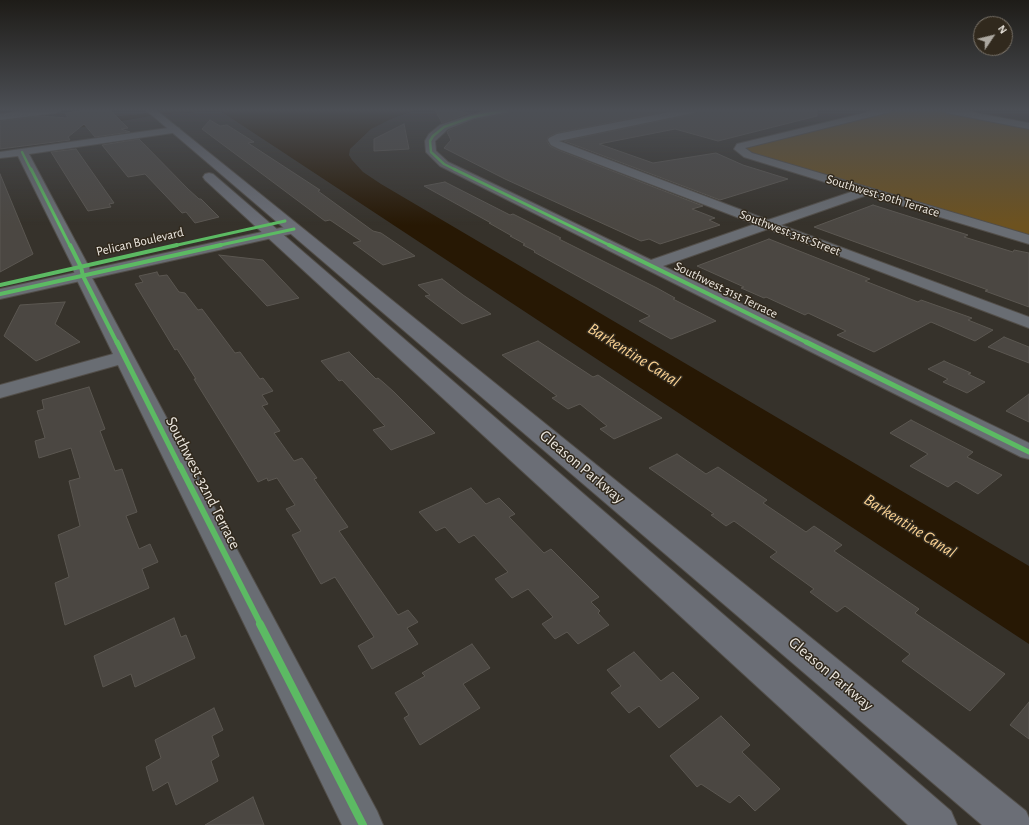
<!DOCTYPE html>
<style>
body{margin:0}
#map{position:relative;width:1029px;height:825px;overflow:hidden;background:#36322b;font-family:"Alegreya Sans",sans-serif}
canvas{display:block}
.north{position:absolute;left:973px;top:16px;width:40px;height:40px;box-sizing:border-box;background:#31291d;border:1px solid #7c756b;border-radius:50%;rotate:55deg;font-size:11px;font-weight:700;line-height:16px;text-align:center;color:#ece7df}
.north::after{content:'';display:block;margin:auto;width:14px;height:18px;background:#aca8a0;clip-path:polygon(50% 0,100% 100%,50% 72%,0 100%)}
</style>
<div id="map">
<canvas width="1029" height="825"></canvas>
<div class="north">N</div>
</div>
<script>
const c = document.querySelector('canvas').getContext('2d');
c.lineJoin = 'round';
function fillPath(path, color) { c.fillStyle = color; c.fill(path, 'evenodd'); }
const poly = rows => new Path2D(rows.map(r => 'M' + r).join(''));
function strokePath(path, color, width, dash) { c.strokeStyle = color; c.lineWidth = width; c.lineCap = dash ? 'butt' : 'round'; c.setLineDash(dash || []); c.stroke(path); }
function label(font, color, halo, rows, align = 'center') {
  c.font = font + ' "Alegreya Sans",sans-serif'; c.lineWidth = 3; c.setLineDash([]); c.textBaseline = 'middle'; c.strokeStyle = halo; c.fillStyle = color; for (const [text, x, y, turn = 0] of rows) {
    c.save(); c.translate(x, y); c.rotate((+turn || 0) * Math.PI / 180); c.textAlign = isNaN(turn) ? turn : align; if (halo) c.strokeText(text, 0, 0); c.fillText(text, 0, 0); c.restore();
  }
}
const green = poly([
 [897,110,937,110,1029,129,1029,238,739,149]
]);
const water = poly([
 [168,110,416,110,393,118,371,129,350,149,349,155,352,160,363,172,381,184,1029,566,1029,644,222,112,212,111,162,114,91,126,0,139,0,130,83,119,133,115]
]);
const building = poly([
 [91,110,110,110,128,128,121,129,130,132,95,137,84,124,68,137,70,140,0,149,0,121,40,116,68,118,65,113,91,110],
 [435,110,452,110,469,113,442,123,435,110],
 [512,110,674,110,557,133,548,137,547,141,550,146,558,150,703,206,692,209,715,218,709,220,720,225,660,244,649,239,641,241,505,179,444,148,451,140,447,132,449,130,474,120,509,113,512,110],
 [698,110,817,110,817,116,718,141,675,129,599,144,653,163,716,153,743,165,788,179,720,200,564,141,693,114,698,110],
 [210,120,220,126,227,125,254,142,248,143,320,190,318,191,373,231,381,233,415,256,383,265,353,243,361,241,330,220,325,221,202,129,210,120],
 [404,124,409,149,374,151,374,139,404,124],
 [139,139,188,189,199,199,201,199,219,217,195,223,186,212,182,213,145,174,128,177,102,145,139,139],
 [76,149,114,203,109,204,111,207,88,211,51,152,76,149],
 [0,174,33,254,0,272,0,174],
 [445,182,510,215,513,214,561,238,559,239,657,288,675,298,673,299,716,321,671,339,639,321,650,316,534,252,535,251,523,245,525,244,510,236,512,236,489,223,491,223,424,186,445,182],
 [873,205,968,235,964,237,1013,252,1014,250,1029,253,1029,307,985,291,988,290,814,227,873,205],
 [769,239,870,279,865,281,918,302,921,300,972,318,968,320,993,330,975,341,931,322,874,352,837,335,846,331,808,313,805,315,766,297,764,298,741,288,744,287,697,266,769,239],
 [219,255,263,260,299,298,267,306,219,255],
 [157,272,159,276,167,275,179,292,185,293,198,310,202,309,235,353,240,352,260,379,263,378,273,391,262,395,268,404,262,406,280,431,274,433,294,461,302,458,317,478,314,479,348,527,339,531,398,615,408,610,418,622,407,628,418,644,372,669,358,646,374,637,335,577,321,584,292,535,301,531,286,509,295,505,277,478,268,481,267,478,258,482,194,379,196,379,177,349,175,350,135,284,143,282,139,276,157,272],
 [442,279,463,295,491,314,462,324,425,296,430,295,418,285,442,279],
 [65,302,55,324,80,342,36,361,4,336,20,305,65,302],
 [1004,337,1029,347,1029,363,988,347,1004,337],
 [538,341,593,377,598,375,662,418,614,439,600,429,607,426,580,404,568,409,552,398,557,396,502,355,538,341],
 [349,352,376,379,378,378,384,383,394,392,435,433,391,450,373,430,385,426,342,380,339,381,321,361,349,352],
 [944,361,971,373,968,374,985,382,967,393,943,382,948,379,928,369,944,361],
 [89,387,105,429,100,431,115,471,122,469,137,512,126,516,139,549,150,544,158,562,142,569,149,588,65,625,55,583,69,577,58,535,80,526,69,481,80,478,71,448,39,458,35,441,45,438,37,411,44,409,42,400,89,387],
 [1029,394,1029,422,1006,411,1029,394],
 [911,420,973,452,967,457,1002,475,978,494,956,481,948,487,910,466,928,454,890,433,911,420],
 [677,454,706,474,718,467,767,500,763,503,806,532,814,526,842,545,834,551,919,609,915,613,1005,674,970,711,902,661,910,654,845,606,837,612,810,592,814,589,770,557,777,552,734,521,726,526,711,515,714,514,649,468,677,454],
 [471,488,486,504,499,498,515,514,509,517,544,553,551,549,599,597,591,602,600,611,598,613,609,625,578,644,567,632,555,639,542,624,553,617,528,589,512,598,495,579,508,572,474,535,459,543,445,527,436,531,419,512,471,488],
 [174,618,181,637,186,635,195,658,135,687,131,674,103,687,94,656,174,618],
 [472,644,490,668,463,684,480,708,420,745,404,718,409,715,395,693,425,676,422,673,472,644],
 [634,652,661,681,673,672,699,698,659,728,639,706,629,713,611,693,621,686,607,670,634,652],
 [1029,702,1029,739,1010,725,1029,702],
 [214,708,223,730,212,736,219,756,211,761,218,781,176,805,168,782,153,791,146,767,161,758,155,740,214,708],
 [721,716,750,745,742,752,780,789,755,811,739,795,730,803,701,784,697,787,670,756,721,716],
 [253,797,264,825,205,825,253,797]
]);
const minor = poly([
 [36,110,61,110,56,113,0,120,0,114,36,110],
 [494,110,511,110,509,112,474,119,448,129,435,141,436,151,448,162,651,260,755,224,559,149,551,145,548,140,549,138,557,134,680,110,697,110,693,113,559,141,768,220,854,191,744,157,734,149,737,144,877,110,891,110,890,112,745,148,752,153,1029,235,1029,244,867,195,781,225,1029,317,1029,328,768,229,663,266,1029,443,1029,459,1021,457,440,166,426,152,425,141,429,134,440,125,469,115,494,110],
 [942,110,960,110,1029,123,1029,129,947,113,942,110],
 [175,127,179,128,180,130,179,132,29,154,89,267,91,276,134,357,377,811,383,825,342,825,118,365,0,398,0,385,113,354,75,276,73,267,18,156,0,158,0,152,175,127]
]);
const tertiary = poly([
 [294,225,299,226,301,229,299,232,0,299,0,289,294,225]
]);
const secondary = poly([
 [146,110,156,110,1026,811,1029,818,1029,825,982,825,146,110],
 [209,173,213,174,951,811,957,825,908,825,205,180,203,177,205,174,209,173]
]);
const cyclewayFar5 = poly([
 [22,152,31,170],
 [456,170,444,164,431,152,430,141,433,136,444,127,472,117,506,110]
]);
const cyclewayFar4 = poly([
 [31,169,70,246],
 [454,169,611,246],
 [173,246,285,221],
 [216,246,294,229]
]);
const cyclewayFar3 = poly([
 [70,245,81,267,83,276,117,343],
 [609,245,808,343],
 [0,285,177,245],
 [0,294,221,245]
]);
const cyclewayFar2 = poly([
 [117,342,180,467],
 [806,342,1029,452]
]);
const cyclewayFar1 = poly([
 [180,466,261,625]
]);
const cycleway = poly([
 [260,624,363,825]
]);
const farStreetnames = [
 ["Southwest 30th Terrace",883,196,17],
 ["Southwest 31st Street",790,233,21],
 ["Pelican Boulevard",140,242,-13],
 ["Southwest 31st Terrace",726,290,26]
];
const streetNames = [
 ["Gleason Parkway",582,467,40],
 ["Southwest 32nd Terrace",203,483,63],
 ["Gleason Parkway",831,674,40]
];
const waterNames = [
 ["Barkentine Canal",634,355,32],
 ["Barkentine Canal",910,526,32]
];
fillPath(green, '#6d521f');
fillPath(water, '#271804');
fillPath(building, '#4b4742');
strokePath(building, '#5b5751', 1);
strokePath(minor, '#524e49', 2);
strokePath(tertiary, '#524e49', 2);
strokePath(secondary, '#524e49', 2);
fillPath(minor, '#696d73');
fillPath(tertiary, '#696d73');
fillPath(secondary, '#6b6e76');
strokePath(cyclewayFar5, '#5cba63', 2.5);
strokePath(cyclewayFar4, '#5cba63', 3);
strokePath(cyclewayFar3, '#5cba63', 4);
strokePath(cyclewayFar2, '#5cba63', 5);
strokePath(cyclewayFar1, '#5cba63', 6);
strokePath(cycleway, '#5cba63', 8);
const sky = c.createLinearGradient(0, 0, 0, 225);
sky.addColorStop(0, '#1e1c18');
sky.addColorStop(0.49, '#4c4f55');
sky.addColorStop(1, '#4c4f5500');
c.fillStyle = sky;
c.fillRect(0, 0, 1029, 225);
label('13px', '#ece7df', '#31291d', farStreetnames);
label('16px', '#ece7df', '#31291d', streetNames);
label('italic 17px', '#fbd292', '#31291d', waterNames);
</script>
